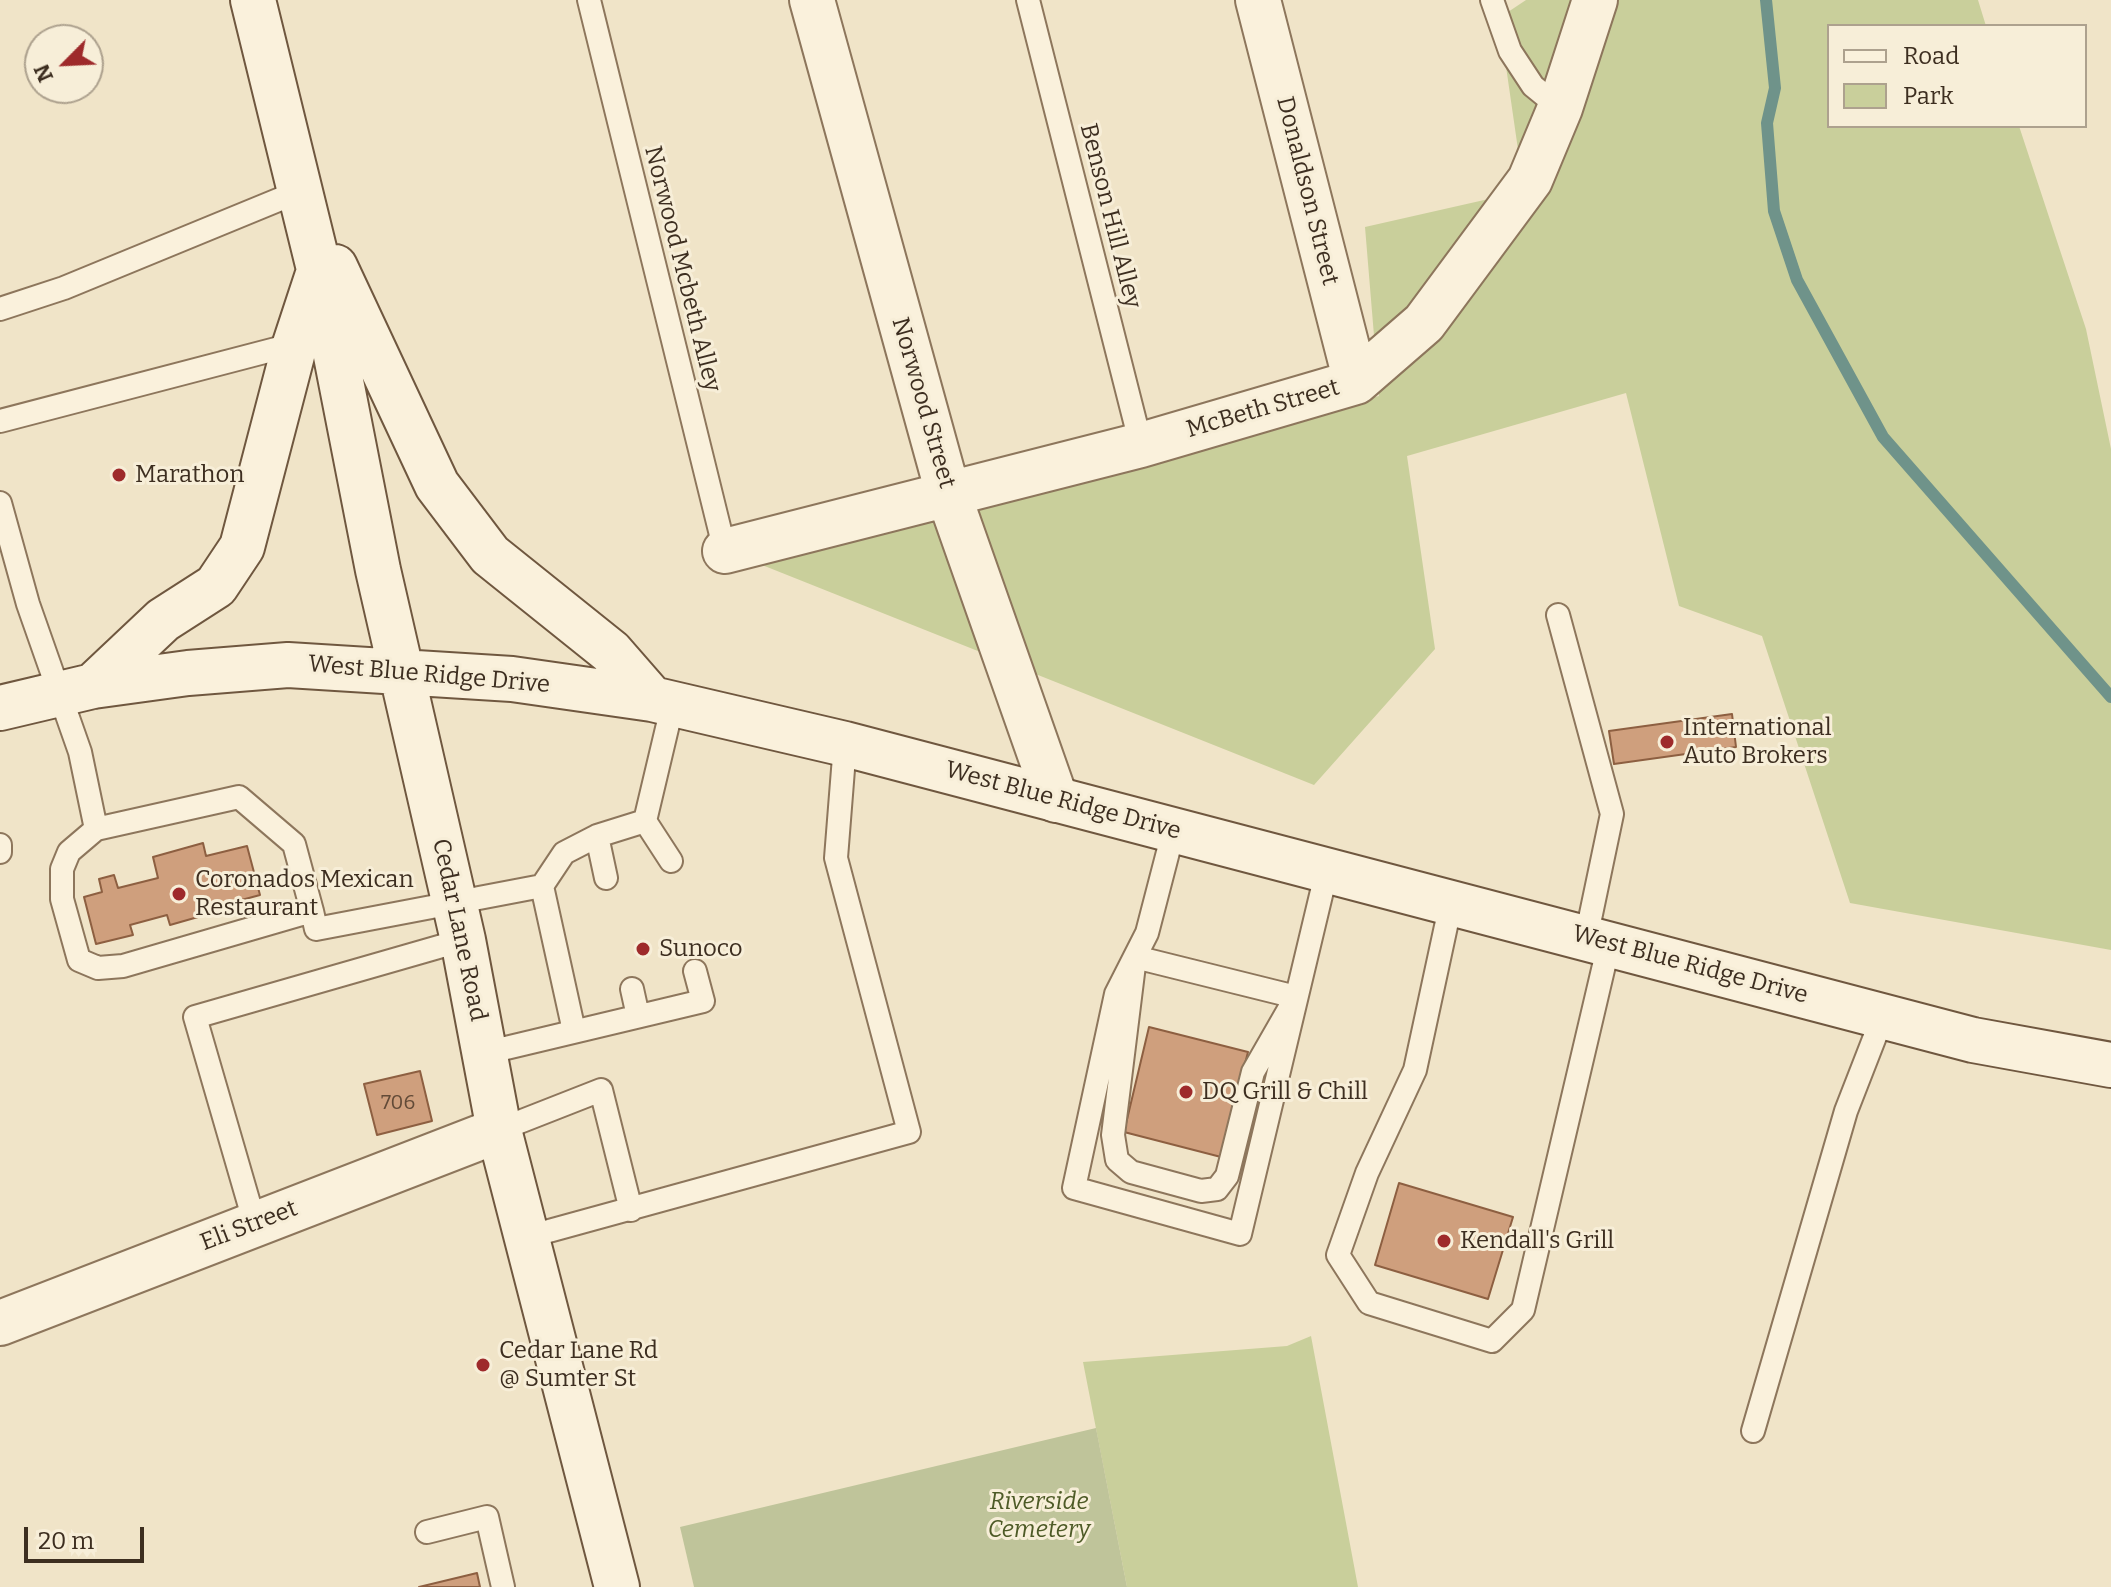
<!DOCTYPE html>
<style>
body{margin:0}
#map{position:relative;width:2111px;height:1587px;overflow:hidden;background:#f0e4c8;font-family:Bitter,serif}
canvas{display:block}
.legend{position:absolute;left:1827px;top:24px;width:260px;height:104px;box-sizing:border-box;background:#f7eed8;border:2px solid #ada18e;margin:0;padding:10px 14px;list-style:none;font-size:24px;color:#3d2e20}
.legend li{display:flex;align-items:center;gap:16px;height:40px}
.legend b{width:40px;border:2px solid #ada18e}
.north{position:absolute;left:24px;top:24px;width:80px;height:80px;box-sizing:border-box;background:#f7eed8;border:2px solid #ada18e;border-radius:50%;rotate:246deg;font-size:22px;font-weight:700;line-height:32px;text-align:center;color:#3d2e20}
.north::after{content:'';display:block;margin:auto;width:28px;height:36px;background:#9e2a2b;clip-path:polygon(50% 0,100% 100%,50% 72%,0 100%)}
.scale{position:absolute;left:24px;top:1527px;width:120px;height:36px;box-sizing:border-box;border:4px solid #3d2e20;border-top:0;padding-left:10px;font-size:24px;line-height:28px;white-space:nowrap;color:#3d2e20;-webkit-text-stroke:6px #f7eed8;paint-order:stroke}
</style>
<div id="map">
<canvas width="2111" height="1587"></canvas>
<ul class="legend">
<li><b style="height:10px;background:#faf1dc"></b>Road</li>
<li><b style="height:22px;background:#c9cf9b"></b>Park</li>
</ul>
<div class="north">N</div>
<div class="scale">20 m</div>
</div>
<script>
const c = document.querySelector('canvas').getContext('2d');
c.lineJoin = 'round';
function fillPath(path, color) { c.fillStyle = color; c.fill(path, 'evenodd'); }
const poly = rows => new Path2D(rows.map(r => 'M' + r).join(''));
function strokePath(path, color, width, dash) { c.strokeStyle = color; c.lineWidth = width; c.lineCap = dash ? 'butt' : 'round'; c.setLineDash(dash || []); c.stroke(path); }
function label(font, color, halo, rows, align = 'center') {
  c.font = font + ' Bitter,serif'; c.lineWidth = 6; c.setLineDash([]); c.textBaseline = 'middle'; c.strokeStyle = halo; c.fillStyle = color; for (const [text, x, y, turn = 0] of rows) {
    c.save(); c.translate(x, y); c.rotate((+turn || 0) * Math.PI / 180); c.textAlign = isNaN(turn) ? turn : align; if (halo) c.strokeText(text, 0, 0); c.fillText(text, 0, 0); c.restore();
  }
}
const green = poly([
 [1526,0,1978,0,1986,26,1829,26,1829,126,2019,126,2086,329,2111,449,2111,950,1850,903,1762,636,1679,606,1626,393,1407,456,1435,649,1314,785,742,557,1379,396,1365,227,1524,191,1499,18],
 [1311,1336,1358,1587,1127,1587,1083,1362,1287,1346]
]);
const cemetery = poly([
 [1096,1428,1127,1587,694,1587,680,1527]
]);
const stream = poly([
 [1766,0,1775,88,1767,123,1774,211,1797,280,1883,437,2111,697]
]);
const building = poly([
 [1732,714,1736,747,1614,764,1609,731,1732,714],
 [203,843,206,856,247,846,260,895,197,912,198,917,170,925,167,915,130,925,133,935,96,944,84,897,102,892,99,879,114,875,118,888,158,878,153,857,203,843],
 [1149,1027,1248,1052,1221,1157,1124,1132,1149,1027],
 [420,1071,432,1121,377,1135,364,1084,420,1071],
 [1399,1183,1513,1217,1488,1299,1375,1265,1399,1183],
 [477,1573,480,1587,419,1587,477,1573]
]);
const service = poly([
 [589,0,725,551],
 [1028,0,1141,445],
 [1492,0,1510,51,1533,86,1560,108],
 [0,309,64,288,300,191],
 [0,421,295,344],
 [0,503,28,604,80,752,96,829],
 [1558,615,1612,814,1586,938],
 [1174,829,1147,933,1116,994,1074,1188,1240,1234,1327,870],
 [597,836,606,878],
 [0,845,0,852],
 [671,861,645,821,673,703],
 [1451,903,1415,1070,1367,1173,1338,1255,1369,1303,1492,1341,1523,1310,1609,944],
 [312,911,123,966,98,968,79,960,62,899,62,869,69,852,96,829,239,797,294,844,312,911,316,929,542,886],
 [1135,957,1296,997,1253,1072,1227,1176,1217,1189,1201,1191,1131,1172,1117,1160,1113,1135,1135,957],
 [632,989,638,1016],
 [574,1031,542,886,564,853,597,836,645,821],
 [485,1053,703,1001,695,971],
 [499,1130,601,1090,631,1210],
 [255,1224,195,1017,463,940],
 [527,1237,909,1132,836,858,845,744],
 [1753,1431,1846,1111,1883,1016],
 [427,1532,487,1517,503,1587]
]);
const minor = poly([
 [812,0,948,493,1056,800],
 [1258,0,1356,382],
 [725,551,1141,445,1356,382,1424,323,1530,180,1560,108,1595,0],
 [0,1323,499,1130]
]);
const secondary = poly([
 [253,0,319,269,378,570,463,940,499,1130,617,1587],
 [335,267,437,485,490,555,611,652,652,699],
 [93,686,163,620,216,586,242,547,295,344,318,274],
 [0,708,93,686,188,673,288,665,512,679,652,699,845,744,1973,1040,2111,1065]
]);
const markers = [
 [119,475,8,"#9e2a2b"],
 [1667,742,8,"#9e2a2b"],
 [179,894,8,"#9e2a2b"],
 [643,949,8,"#9e2a2b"],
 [1186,1092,8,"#9e2a2b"],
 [1444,1241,8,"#9e2a2b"],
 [483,1365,8,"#9e2a2b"]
];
const numberNames = [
 ["706",398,1103]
];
const streetNames = [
 ["Donaldson Street",1307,191,76],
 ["Benson Hill Alley",1110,216,76],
 ["Norwood Mcbeth Alley",682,269,76],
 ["Norwood Street",923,403,74],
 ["McBeth Street",1263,409,-16],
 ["West Blue Ridge Drive",429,675,5],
 ["West Blue Ridge Drive",1063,801,15],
 ["Cedar Lane Road",459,930,78],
 ["West Blue Ridge Drive",1690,965,15],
 ["Eli Street",249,1226,-21]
];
const poiNames = [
 ["Marathon",135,475],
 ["International",1683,728],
 ["Auto Brokers",1683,756],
 ["Coronados Mexican",195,880],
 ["Restaurant",195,908],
 ["Sunoco",659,949],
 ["DQ Grill & Chill",1202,1092],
 ["Kendall's Grill",1460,1241],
 ["Cedar Lane Rd",499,1351],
 ["@ Sumter St",499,1379]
];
const parkNames = [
 ["Riverside",1039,1502],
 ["Cemetery",1039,1530]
];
fillPath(green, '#c9cf9b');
fillPath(cemetery, '#bfc49a');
strokePath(stream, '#6f938a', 12);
fillPath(building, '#cf9f7d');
strokePath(building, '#8d5f41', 2);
strokePath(service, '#8d765c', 26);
strokePath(minor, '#8d765c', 48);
strokePath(secondary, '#6f573f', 48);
strokePath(service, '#faf1dc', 22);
strokePath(minor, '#faf1dc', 44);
strokePath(secondary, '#faf1dc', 44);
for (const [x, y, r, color] of markers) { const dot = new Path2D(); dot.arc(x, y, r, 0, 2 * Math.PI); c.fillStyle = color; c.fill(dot); strokePath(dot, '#f7eed8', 3); }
label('20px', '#624a37', null, numberNames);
label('24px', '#3d2e20', '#f7eed8', streetNames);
label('24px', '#3d2e20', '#f7eed8', poiNames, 'left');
label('italic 24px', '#4d5a26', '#f7eed8', parkNames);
</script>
